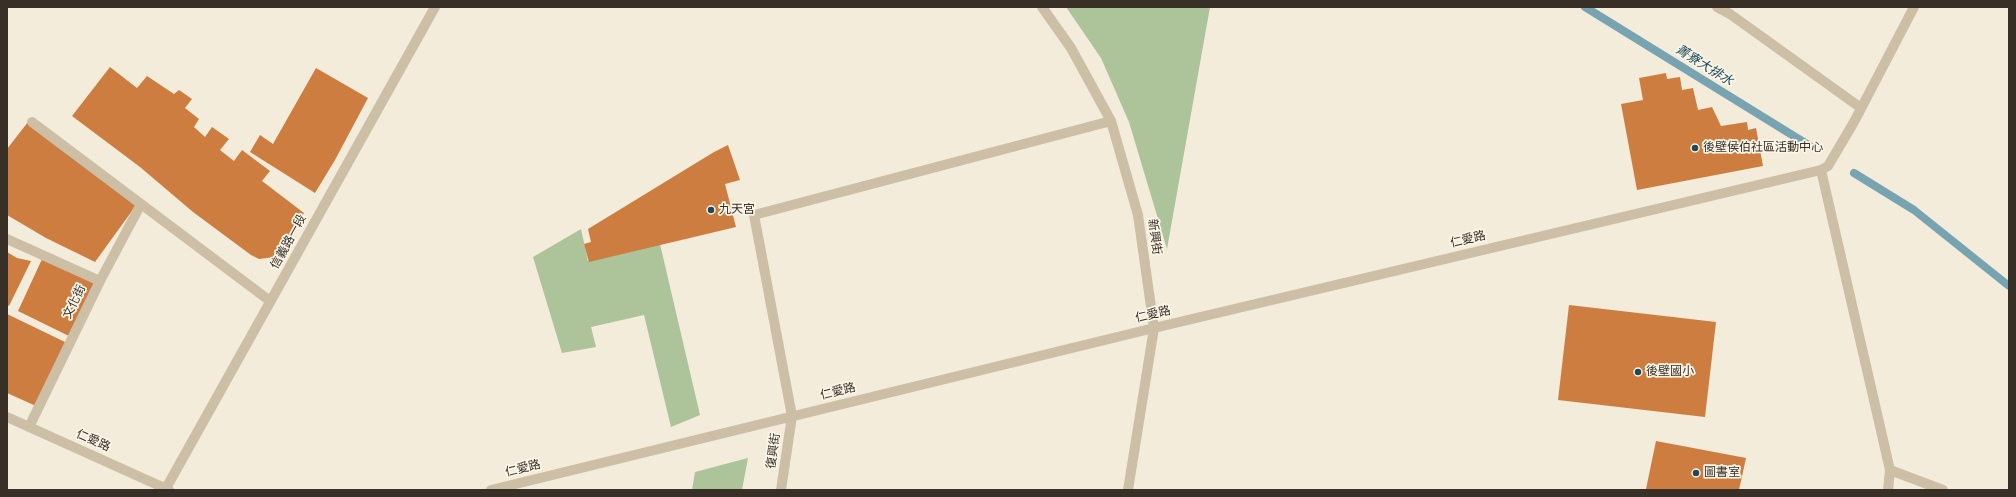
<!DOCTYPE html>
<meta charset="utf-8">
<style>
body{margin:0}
#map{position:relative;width:2016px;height:497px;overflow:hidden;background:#f3ecdb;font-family:"Roboto Condensed",sans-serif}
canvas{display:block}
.frame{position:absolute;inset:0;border:8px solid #383027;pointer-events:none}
</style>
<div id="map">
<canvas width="2016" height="497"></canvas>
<div class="frame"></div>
</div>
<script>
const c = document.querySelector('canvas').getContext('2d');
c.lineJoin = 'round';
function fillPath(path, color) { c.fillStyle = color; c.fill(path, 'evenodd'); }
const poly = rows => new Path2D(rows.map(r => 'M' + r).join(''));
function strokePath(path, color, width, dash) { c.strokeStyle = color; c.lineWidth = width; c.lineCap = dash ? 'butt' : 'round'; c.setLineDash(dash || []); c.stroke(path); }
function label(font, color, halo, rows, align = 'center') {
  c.font = font + ' "Roboto Condensed","Noto Sans TC",sans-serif'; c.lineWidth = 3.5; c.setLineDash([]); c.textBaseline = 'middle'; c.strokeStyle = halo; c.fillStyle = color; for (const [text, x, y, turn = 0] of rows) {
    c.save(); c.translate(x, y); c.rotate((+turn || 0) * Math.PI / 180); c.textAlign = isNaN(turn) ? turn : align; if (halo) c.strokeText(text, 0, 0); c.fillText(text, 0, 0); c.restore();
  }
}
const green = poly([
 [1066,7,1210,7,1167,249,1129,122,1101,58],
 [581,229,588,261,660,244,700,415,671,427,644,315,591,327,596,347,562,353,533,257],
 [748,458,742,490,692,490,695,472]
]);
const stream = poly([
 [1585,7,1810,146],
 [1854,173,1914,210,2009,286]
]);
const building = poly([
 [110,67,137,88,147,76,174,94,179,90,192,99,185,108,199,119,194,127,205,137,212,127,229,139,220,150,234,161,242,150,270,171,262,181,304,213,275,257,259,259,251,255,193,212,140,167,72,116],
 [316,68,368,98,335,160,315,193,250,152,260,135,273,144],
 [1666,73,1667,79,1680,77,1682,90,1693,88,1698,110,1712,107,1721,126,1747,122,1748,130,1756,128,1763,166,1637,190,1621,104,1643,100,1639,78],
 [28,122,137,204,95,262,46,238,7,215,7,149],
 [728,145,740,180,725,184,736,227,589,262,584,244,591,242,588,229,714,152],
 [7,252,17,258,31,261,9,306,7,305],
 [43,257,97,285,71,337,18,311],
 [1569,305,1716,322,1705,417,1558,400],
 [7,314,67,343,36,406,7,393],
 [1656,441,1746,458,1739,490,1646,489]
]);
const minor = poly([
 [1042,7,1071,48,1111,121,1138,215,1154,328,1128,490],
 [1717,7,1730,14,1861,108],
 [32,122,270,301],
 [1821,170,1890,470,1888,490],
 [7,239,100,281,29,427],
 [100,281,141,204],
 [7,417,169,490],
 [1890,470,1943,490],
 [165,490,435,7],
 [491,490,1154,328,1821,170,1828,166,1854,122,1914,7],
 [781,490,792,416,754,215,1111,121]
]);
const markers = [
 [1695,148,4,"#1a4b5c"],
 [711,210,4,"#1a4b5c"],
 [1638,372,4,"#1a4b5c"],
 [1696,473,4,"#1a4b5c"]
];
const poiNames = [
 ["後壁侯伯社區活動中心",1703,148],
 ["九天宮",719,210],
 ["後壁國小",1646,372],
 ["圖書室",1704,473]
];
const streetNames = [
 ["新興街",1154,237,82],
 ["仁愛路",1468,240,-13],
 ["信義路一段",289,242,-61],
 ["文化街",75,302,-64],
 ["仁愛路",1153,315,-13],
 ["仁愛路",838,392,-14],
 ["仁愛路",93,441,24],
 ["復興街",774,451,-82],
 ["仁愛路",523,469,-14]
];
const waterNames = [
 ["菁寮大排水",1704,66,32]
];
fillPath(green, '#adc39a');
strokePath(stream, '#78a4b2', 8);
fillPath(building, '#cd7d3f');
strokePath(minor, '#ccbfa6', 10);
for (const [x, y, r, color] of markers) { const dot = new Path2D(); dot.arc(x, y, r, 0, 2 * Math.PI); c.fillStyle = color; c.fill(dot); strokePath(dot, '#fbf5e7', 1.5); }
label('12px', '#383027', '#fbf5e7', poiNames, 'left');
label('12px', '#383027', '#fbf5e7', streetNames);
label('italic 13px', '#1a4b5c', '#fbf5e7', waterNames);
</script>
